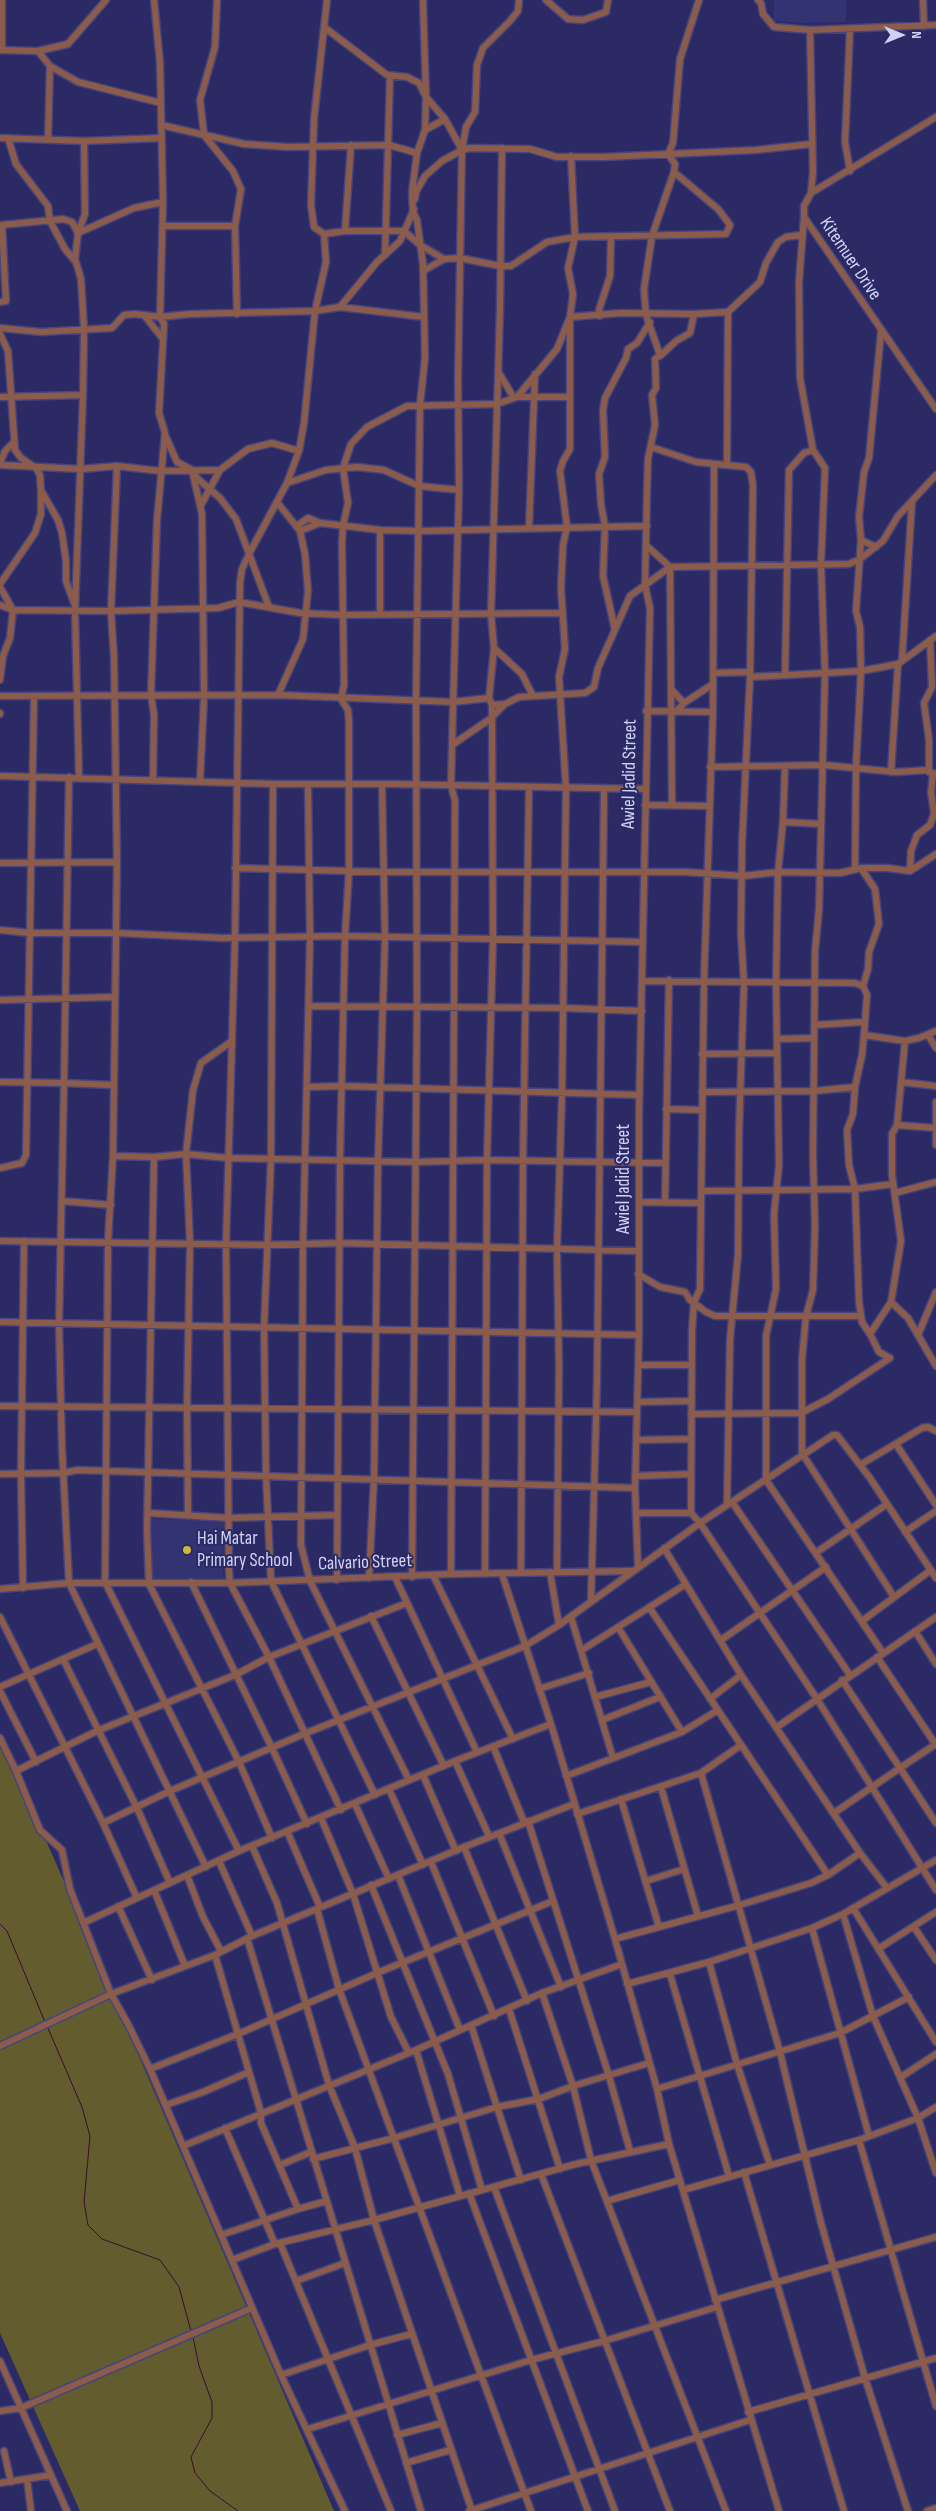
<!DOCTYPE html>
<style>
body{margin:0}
#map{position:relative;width:936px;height:2511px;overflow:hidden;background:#2b2a64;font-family:"Sofia Sans Condensed",sans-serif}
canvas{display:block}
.north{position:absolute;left:876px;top:10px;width:50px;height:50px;-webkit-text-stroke:4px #2b2a64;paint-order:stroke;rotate:90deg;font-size:14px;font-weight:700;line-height:20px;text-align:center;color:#ced3f6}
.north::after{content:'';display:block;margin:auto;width:18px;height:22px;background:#ced3f6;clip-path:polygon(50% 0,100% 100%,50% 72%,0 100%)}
</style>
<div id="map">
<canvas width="936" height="2511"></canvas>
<div class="north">N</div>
</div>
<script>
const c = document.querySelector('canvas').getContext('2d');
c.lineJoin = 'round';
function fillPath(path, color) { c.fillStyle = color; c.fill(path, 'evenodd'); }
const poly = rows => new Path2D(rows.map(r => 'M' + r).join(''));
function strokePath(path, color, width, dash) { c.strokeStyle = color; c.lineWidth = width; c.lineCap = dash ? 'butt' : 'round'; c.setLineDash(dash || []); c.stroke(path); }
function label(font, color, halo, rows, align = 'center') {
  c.font = font + ' "Sofia Sans Condensed",sans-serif'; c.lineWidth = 4; c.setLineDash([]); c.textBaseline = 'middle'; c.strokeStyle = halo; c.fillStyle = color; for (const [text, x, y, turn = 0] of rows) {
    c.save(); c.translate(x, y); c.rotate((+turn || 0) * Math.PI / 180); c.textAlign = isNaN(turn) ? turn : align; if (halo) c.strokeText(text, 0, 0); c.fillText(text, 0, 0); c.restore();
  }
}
const built = poly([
 [774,0,846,0,846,22,803,23,774,21],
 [151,1519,224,1521,223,1580,151,1579]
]);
const green = poly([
 [0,1736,66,1886,334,2511,80,2511,0,2333]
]);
const stream = poly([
 [0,1924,7,1931,45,2022],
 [47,2026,82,2107,90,2136,84,2202,88,2225,102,2239,160,2260,179,2287,191,2331],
 [193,2337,199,2366,212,2402,212,2418,191,2457,195,2473,210,2491,238,2511]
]);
const minor = poly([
 [2,0,2,50],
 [217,0,215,47,200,100,204,135,233,171,241,189,235,226,237,314],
 [327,0,314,119,311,205,314,227,324,234,345,231,404,231,420,245,444,259],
 [546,0,568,19,583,20,606,12,608,0],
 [758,0,761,3,763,14,774,27,810,30,936,25],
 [923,0,924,26],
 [324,27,387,75,407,77,419,83,426,97,445,119,462,150,470,148,530,149,557,157,604,157,756,150,812,144],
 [850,29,845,142,850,171],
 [810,30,813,172,811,193],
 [0,50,38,51,68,44,106,0],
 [38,51,50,66,78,82,161,103],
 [936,117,811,193,804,206,804,217,936,409],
 [161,125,244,144,288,147,389,145,417,153],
 [425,130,445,119],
 [0,138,84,141,162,138],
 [8,138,16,164,48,206,50,221,65,249,76,262,81,279,84,329,83,395,75,611,79,778],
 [48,139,50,66],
 [668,154,673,143,680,59,699,0],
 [415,199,416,192,425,176,442,161,462,150],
 [163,226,235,226],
 [345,231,351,145],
 [78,233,134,208,163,202],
 [385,255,390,76],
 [75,260,78,233,85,214,84,141],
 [423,271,444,259,460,258,500,266,511,266,547,242,575,237,726,234,730,225,718,209,674,172],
 [0,302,6,301,2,225,63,219,72,222,78,233],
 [340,307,377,262,400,241,414,209],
 [144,315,163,339],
 [600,316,599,310,610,276,611,237],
 [0,328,41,332,112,328,124,315,135,314,160,317,190,314,315,311,340,307,424,317],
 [0,334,8,351,15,450,21,458,36,468,40,475,41,491,41,514,35,533,0,584],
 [660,356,676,341,690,333,694,314],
 [499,373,514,398],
 [0,397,83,395],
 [517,397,557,349,570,317,621,313,694,314,728,312],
 [166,437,177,462,192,470,198,479,220,498,236,519,269,607],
 [651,447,696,462,746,467,751,472,753,486,750,677,742,845,741,934,744,983,739,1131,738,1255,730,1339,727,1505],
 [0,463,5,451,14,442],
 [727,464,728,312,760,282,766,263,778,242,786,237,801,235],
 [0,465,81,469,117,466,160,471,220,470,248,449,272,443,299,451],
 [714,465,713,712,704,980,700,1289,694,1302,692,1330,691,1513,700,1523,817,1699,936,1890],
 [117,466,111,611,114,658,117,862,113,1156,108,1241,105,1582,239,1851],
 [192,470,202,514,204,696,200,782],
 [287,483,299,451,304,423,315,311,326,262,324,234],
 [42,492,58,520,62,533,66,561,66,581,74,603],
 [277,502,300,531,305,554,308,591,303,639,278,695],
 [201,505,220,470],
 [297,526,308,518,320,523,380,530,420,531,647,526],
 [529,528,535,374],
 [300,531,320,523],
 [861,540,856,611,860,627,861,671,825,673,819,909,815,952,813,1155,815,1226,813,1290,806,1316,802,1359,802,1453,894,1597],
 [647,546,670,567,672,804],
 [876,547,861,540,859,517,864,472,869,458,881,332],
 [0,587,13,610,10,638,3,656,0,680],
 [0,605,13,610,111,611,218,608,239,602,300,613,342,615,562,613],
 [380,614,380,530],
 [615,630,603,576,605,526,601,505,599,474,605,457,603,410,605,398,626,358,628,349,637,343,650,322],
 [494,648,522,674,533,696],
 [902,660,912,502],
 [713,673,750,672],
 [785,674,789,470,804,453,813,450,800,378,799,282,804,217],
 [750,677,825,673,821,564,825,468,813,450],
 [671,689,684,703],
 [0,696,278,695,453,702,489,698],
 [492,705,505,704,519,697,585,693,594,687,598,668,630,596,670,567,849,564,860,559,883,541,898,516,936,475],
 [646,711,713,712],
 [676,712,684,703,713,684],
 [0,713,0,714],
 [452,745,490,719,505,704],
 [785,766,783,822,778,872,776,983,779,1165,774,1214,776,1289,766,1336,766,1480,883,1653],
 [710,767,824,765,896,772,929,770,929,772,936,774],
 [929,770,929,740,924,703,932,687,930,640],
 [891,772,898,664],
 [0,776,273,784,392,784,645,789],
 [69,777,64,1083,112,1085],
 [153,780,154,715,151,695,157,520,165,433,159,413,164,324,160,317,163,202,160,63,154,0],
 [273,784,271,1159,264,1328,266,1476,271,1581,375,1795],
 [308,784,310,938,303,1245,301,1545,310,1581,409,1780],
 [645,805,709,806],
 [783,822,821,824],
 [0,863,117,862],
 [235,868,385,872,685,872,743,876,778,872,840,873,861,868,888,868,910,871,936,854],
 [861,868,875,889,879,924,869,952,868,969,863,986],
 [855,869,856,767,861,671,898,664,936,636],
 [910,871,911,851,917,835,930,825,934,814,931,792,933,774],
 [0,930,30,933,116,933,223,938,345,936,643,942],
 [643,981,855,983,863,986,867,995,864,1035,905,1041,919,1038,936,1031],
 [0,1000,114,997],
 [309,1006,563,1008,642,1011],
 [814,1025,863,1022],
 [864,1035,862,1055,855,1087,853,1114,847,1130,849,1165,855,1189,859,1302,862,1322,870,1334],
 [928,1035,936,1048],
 [777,1039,814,1038],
 [702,1054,776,1053],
 [0,1082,64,1083,59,1324,62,1448,69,1583,206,1867],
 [901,1082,936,1086],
 [308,1087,341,1086,639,1095],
 [702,1092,814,1091,855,1087],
 [936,1102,936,1145],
 [666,1109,701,1110],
 [897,1125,905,1041],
 [113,1156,154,1157,186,1154,227,1158,416,1162,487,1160,666,1163],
 [154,1157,147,1530,149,1584,239,1762,272,1838],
 [0,1168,22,1163,26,1155,34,696],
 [702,1191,855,1189,893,1184],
 [895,1193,936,1182],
 [62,1201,111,1205],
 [639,1202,701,1203],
 [665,1203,669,980],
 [0,1241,266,1245,340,1243,638,1251],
 [638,1274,660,1287,685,1292,690,1300,706,1312,715,1316,861,1316],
 [891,1302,908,1318,936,1366],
 [0,1322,639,1335],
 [918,1335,936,1292],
 [639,1365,692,1365],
 [638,1402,692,1401],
 [0,1406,637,1412],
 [691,1414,801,1413,828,1399,890,1358,879,1352,870,1334,891,1302,901,1241,892,1175,892,1134,897,1125,936,1128],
 [637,1440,691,1439],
 [896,1444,936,1505],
 [860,1465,922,1428,928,1427,936,1431],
 [0,1474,64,1473,77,1470,635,1488],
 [635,1476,691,1474],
 [732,1502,850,1675],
 [148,1513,229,1518,337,1515],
 [636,1513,691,1513],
 [188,1515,187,1409,190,1243,186,1154,193,1090,201,1063,232,1041],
 [905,1532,936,1511],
 [664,1548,741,1675,860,1853,887,1888],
 [817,1552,887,1504],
 [638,1567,635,1488,639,1335,639,1112,650,608,645,585,647,491,648,459,655,425,652,395,656,388,655,359,660,355,646,315,644,289,652,236,674,172,675,164,668,154],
 [550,1572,559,1625],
 [557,1572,559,1367,557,1250,562,1094,566,789,559,677,565,649,561,588,563,545,567,527,560,471,563,461,570,449,570,317,573,294,568,268,575,237,571,156],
 [521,1573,523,1160,529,788],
 [451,1574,455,800,451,786,452,745,459,490,458,377,462,150,466,127,475,112,477,65,483,48,510,21,518,11,519,0],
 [485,1574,487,1160,493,939,492,705,489,698,494,648,491,614,500,309,502,148],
 [502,1574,551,1724,615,1939,657,2089,669,2144,779,2511],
 [433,1575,513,1739],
 [395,1577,477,1752],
 [412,1577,417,1008,416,700,420,405,425,358,423,264,417,220,413,212,412,192,417,153,425,130,426,97,423,0],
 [369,1578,374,1479,378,1161,385,938,382,784],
 [337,1580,340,1159,345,936,349,871,349,721,348,710,341,699,344,685,342,543,343,526,348,503,343,468,351,444,367,427,407,406,497,404,517,397,569,397],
 [191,1582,272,1748,307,1824],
 [23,1588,21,1473,24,1241],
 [0,1589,69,1583,230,1583,451,1574,632,1571],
 [591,1601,597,1382,604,790],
 [649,1607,828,1875],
 [371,1616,444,1766],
 [0,1617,103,1823,170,1791,306,1733,525,1646,559,1625,700,1523,833,1435,837,1435,870,1478,936,1578],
 [571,1617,613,1758],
 [862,1621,931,1570],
 [618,1627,682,1732],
 [915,1631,936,1664],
 [721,1640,826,1567],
 [582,1650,686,1584],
 [877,1657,936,1745],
 [63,1659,97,1644],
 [0,1687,63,1659,137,1808,170,1883],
 [539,1689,589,1673],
 [0,1691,36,1762],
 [595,1697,651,1682],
 [710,1699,741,1675],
 [602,1720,660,1697],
 [777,1727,936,1617],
 [0,1738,16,1771,40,1830,62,1850,70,1889,111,1994,128,2024,150,2069,281,2375,345,2511],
 [936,1744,900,1768,936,1823],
 [493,1746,524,1822],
 [455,1761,489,1836],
 [16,1771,97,1731,235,1675,269,1657,407,1603],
 [701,1773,780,2052,821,2223,865,2378,908,2511],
 [423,1775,456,1851],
 [566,1776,682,1732,718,1710],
 [661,1787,698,1916],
 [389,1789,423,1865],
 [621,1799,659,1927],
 [355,1804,389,1879],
 [341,1810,269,1657,230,1583,229,1571,226,1244,235,938,240,583,242,569,250,552,287,483,326,470,357,467,384,470,419,486,459,490],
 [834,1813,900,1768,842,1680],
 [577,1814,701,1773,741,1745],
 [321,1818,353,1894,391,2017,409,2053],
 [528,1821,609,2076,630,2151],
 [103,1823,137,1898],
 [287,1831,320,1907],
 [499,1833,561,1987],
 [252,1846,277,1903,329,2085,355,2148,374,2220,472,2511],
 [464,1847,527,2001],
 [219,1861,252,1936],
 [431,1862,494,2016],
 [187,1875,203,1917,221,1951],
 [398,1875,460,2030],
 [646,1881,684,1869],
 [371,1885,448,2074,482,2190],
 [154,1890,185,1966],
 [118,1906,152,1980],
 [853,1908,936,2042],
 [317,1909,339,1989,531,2511],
 [843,1914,873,2016,918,2118,936,2173],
 [83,1923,239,1851,455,1761,551,1724],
 [914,1927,936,1960],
 [812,1928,869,2136],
 [247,1938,421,2511],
 [615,1939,740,1905,811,1883,828,1875,860,1853],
 [878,1949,936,1912],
 [215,1955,261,2113,261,2123,298,2209],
 [709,1962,737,2064,770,2165],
 [670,1974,729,2176],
 [627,1984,709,1962,812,1928,843,1914,936,1860],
 [542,1993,573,2086,591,2160,726,2511],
 [509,2009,560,2169],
 [0,2046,111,1994,215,1955,252,1936,464,1847,574,1804],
 [416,2050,460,2196],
 [150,2069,238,2034,377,1973,553,1901],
 [901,2077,936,2054],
 [657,2089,840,2033,909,1997],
 [166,2105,203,2092,249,2072],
 [225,2128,275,2244],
 [859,2140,936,2406],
 [183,2146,416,2050,542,1993,622,1964],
 [313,2159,394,2138,497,2107,471,2025],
 [280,2165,311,2152],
 [744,2172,844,2511],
 [541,2174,670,2511],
 [521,2180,497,2107,539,2099,573,2086,649,2063],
 [494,2187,615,2511],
 [683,2190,859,2140,918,2118,936,2107],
 [469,2193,588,2511],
 [607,2201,680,2180],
 [221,2235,298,2209,327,2201],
 [280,2243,391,2511],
 [232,2260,275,2244,374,2220,576,2164,669,2144],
 [296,2281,345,2263],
 [715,2300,936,2237],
 [0,2361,67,2511],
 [281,2375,370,2345,411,2334],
 [0,2411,21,2408,252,2308],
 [748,2412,936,2358],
 [308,2429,531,2360,604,2341,717,2307],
 [397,2435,442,2423],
 [4,2451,11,2482],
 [406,2463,450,2450],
 [27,2479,31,2511],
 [0,2483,51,2475],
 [469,2511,750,2420],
 [927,2511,936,2508]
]);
const markers = [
 [187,1550,5,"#ceb838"]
];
const streetNames = [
 ["Kitemuer Drive",850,259,56],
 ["Awiel Jadid Street",630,774,-89],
 ["Awiel Jadid Street",624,1179,-90],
 ["Calvario Street",365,1563,-2]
];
const poiNames = [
 ["Hai Matar",197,1539],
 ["Primary School",197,1561]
];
fillPath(built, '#333374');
fillPath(green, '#635c2f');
strokePath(stream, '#3c0b30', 1);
strokePath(minor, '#45457b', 9);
strokePath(minor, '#8b5c4c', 6);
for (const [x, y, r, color] of markers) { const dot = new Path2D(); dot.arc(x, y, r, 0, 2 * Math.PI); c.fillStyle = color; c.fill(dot); strokePath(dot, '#2b2a64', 2); }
label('19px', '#ced3f6', '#2b2a64', streetNames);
label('19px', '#ced3f6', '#2b2a64', poiNames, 'left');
</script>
